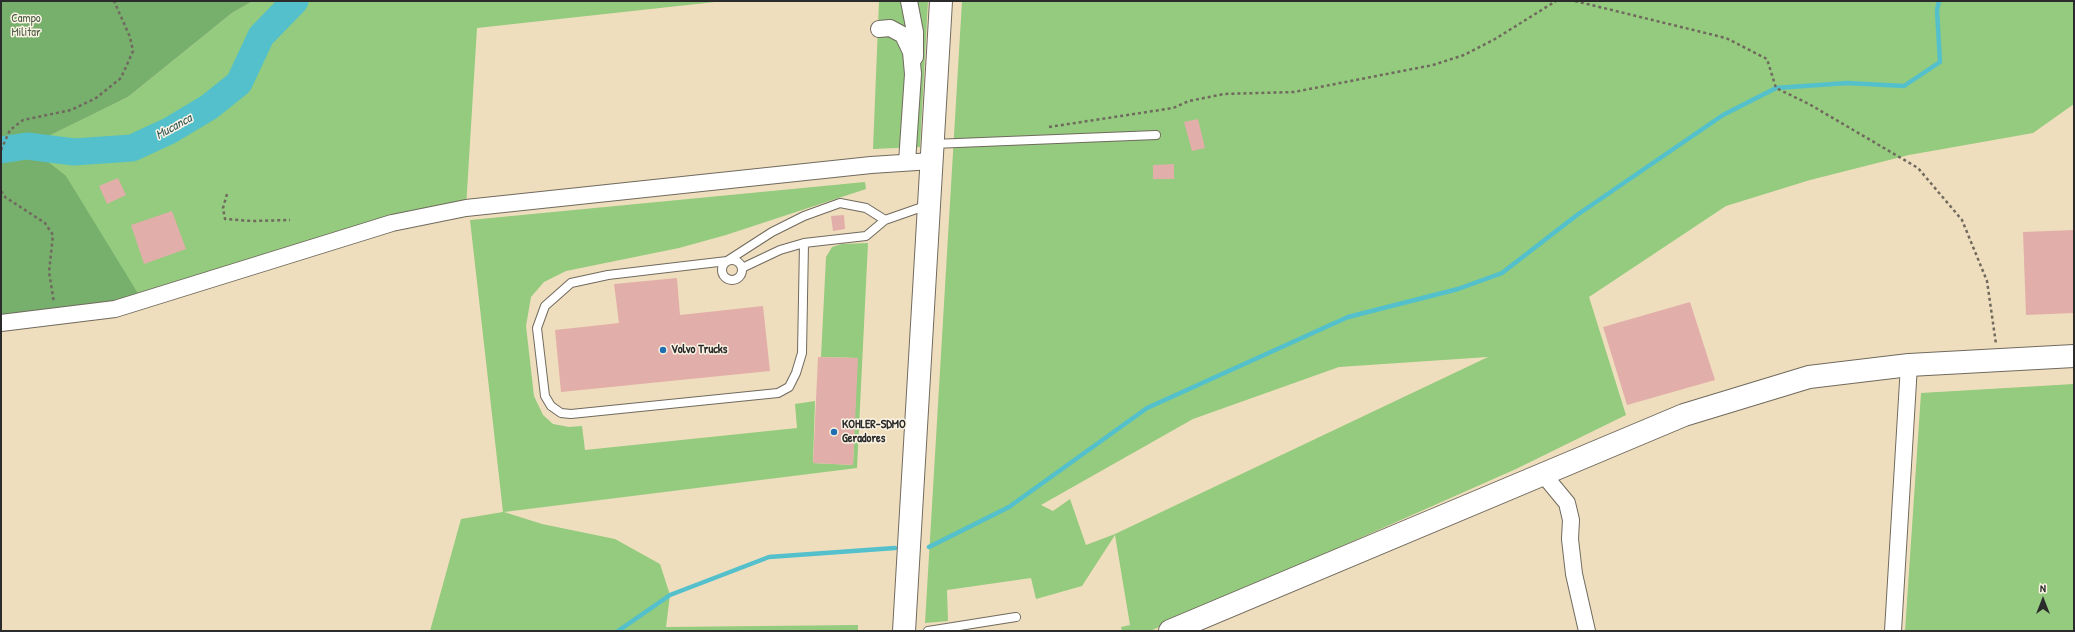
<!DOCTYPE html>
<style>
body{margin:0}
#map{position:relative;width:2075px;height:632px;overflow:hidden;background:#efdebd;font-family:"Patrick Hand",sans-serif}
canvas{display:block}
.frame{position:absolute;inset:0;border:2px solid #2b2b2b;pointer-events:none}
.north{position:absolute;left:2023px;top:580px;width:40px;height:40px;-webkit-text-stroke:3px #fcf5e5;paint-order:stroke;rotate:0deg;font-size:11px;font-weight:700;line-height:16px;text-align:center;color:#2b2b2b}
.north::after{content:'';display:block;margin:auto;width:14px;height:18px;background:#2b2b2b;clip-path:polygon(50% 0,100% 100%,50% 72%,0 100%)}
</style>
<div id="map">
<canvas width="2075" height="632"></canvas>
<div class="frame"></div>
<div class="north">N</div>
</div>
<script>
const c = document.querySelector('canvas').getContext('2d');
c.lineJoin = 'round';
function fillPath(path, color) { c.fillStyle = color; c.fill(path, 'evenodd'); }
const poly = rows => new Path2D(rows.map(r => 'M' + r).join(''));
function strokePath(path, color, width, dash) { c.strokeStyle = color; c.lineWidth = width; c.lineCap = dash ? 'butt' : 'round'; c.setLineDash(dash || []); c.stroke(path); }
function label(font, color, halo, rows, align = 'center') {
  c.font = font + ' "Patrick Hand",sans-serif'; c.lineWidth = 3; c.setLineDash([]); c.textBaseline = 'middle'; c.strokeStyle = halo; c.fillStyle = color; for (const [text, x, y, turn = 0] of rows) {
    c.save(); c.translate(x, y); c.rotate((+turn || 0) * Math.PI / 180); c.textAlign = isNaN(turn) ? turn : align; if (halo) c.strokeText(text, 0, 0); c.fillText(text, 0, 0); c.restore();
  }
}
const green = poly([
 [253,1,724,1,477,28,466,208,142,300,27,146,128,97,232,13],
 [879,1,928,1,920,147,873,149],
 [962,1,2074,1,2074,104,2033,133,1909,155,1810,180,1726,206,1589,297,1626,415,1516,469,1150,631,1122,631,1121,627,1130,625,1115,535,1082,586,1036,599,1031,578,947,590,948,621,925,623],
 [1488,357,1115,534,1086,545,1070,499,1053,511,1041,505,1193,419,1339,367],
 [865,182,866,189,726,235,679,248,566,271,544,282,531,297,526,326,534,396,543,415,553,424,569,427,582,426,585,450,797,428,795,404,815,401,813,463,853,465,857,358,821,357,826,257,832,247,842,244,868,243,857,468,504,512,542,524,615,539,660,564,670,595,666,627,858,625,858,631,430,631,461,519,503,512,470,220],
 [2074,384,2074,631,1905,631,1921,393]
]);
const forest = poly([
 [1,1,253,1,232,13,128,97,28,146,66,176,142,300,1,323]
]);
const stream = poly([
 [929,547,1009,507,1147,408,1348,317,1458,289,1502,273,1577,215,1723,115,1776,88,1847,83,1904,86,1940,62,1937,10,1939,1],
 [618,631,670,595,769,557,895,548]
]);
const river = poly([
 [1,150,27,146,74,152,132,148,169,131,209,107,239,83,261,36,295,1]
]);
const building = poly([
 [1198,119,1205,148,1192,151,1184,122],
 [1174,164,1174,179,1153,179,1153,165],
 [118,178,126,195,107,204,99,186],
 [172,211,186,249,144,264,131,225],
 [844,215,845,229,833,231,831,216],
 [2074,230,2074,313,2026,315,2023,232],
 [677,278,680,315,763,306,770,371,561,392,555,330,619,323,614,284],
 [1690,302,1715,380,1627,405,1603,327],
 [818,357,858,358,853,465,813,463]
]);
const path = poly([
 [1575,1,1726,38,1767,59,1776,88,1809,104,1918,168,1962,220,1987,281,1996,344],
 [1049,127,1173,108,1189,101,1224,94,1294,92,1433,65,1464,55,1495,39,1556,1],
 [1,150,10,130,23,120,71,110,96,98,121,78,133,51,130,37,114,1],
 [1,191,5,197,45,223,53,235,49,272,54,303],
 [227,194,223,208,225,219,252,221,290,220]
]);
const lane = poly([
 [933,144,1156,135],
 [804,243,802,353,796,373,789,387,778,393,571,414,561,413,551,406,545,396,537,328,545,306,571,283,608,275,727,261,772,232,804,216,840,203,866,208,885,220],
 '722 270a10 10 0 1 1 20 0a10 10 0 1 1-20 0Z',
 [742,268,780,250,804,243,866,236,885,220,928,205],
 [928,631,1016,617]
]);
const street = poly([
 [909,1,915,32,915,57],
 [879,29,890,28,903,35,911,52,913,74,907,162],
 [1,323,115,309,392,223,466,208,871,165,932,161],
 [1543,474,1567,503,1571,520,1570,539,1574,574,1587,631],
 [1893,631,1909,365]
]);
const secondary = poly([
 [1170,631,1684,415,1809,377,1909,365,2074,356]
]);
const primary = poly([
 [904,631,941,1]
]);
const markers = [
 [663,350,4,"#1f6fb2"],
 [834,432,4,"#1f6fb2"]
];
const parkNames = [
 ["Campo",26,19],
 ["Militar",26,33]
];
const poiNames = [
 ["Volvo Trucks",671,350],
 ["KOHLER-SDMO",842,425],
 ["Geradores",842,439]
];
const waterNames = [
 ["Mucanca",174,127,-29]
];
fillPath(green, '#94cb7e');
fillPath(forest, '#77af6d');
strokePath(stream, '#53c0cc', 4.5);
strokePath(river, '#53c0cc', 27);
fillPath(building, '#e2aea9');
strokePath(lane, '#706a5e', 10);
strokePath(street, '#706a5e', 18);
strokePath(secondary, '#706a5e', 24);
strokePath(primary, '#706a5e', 24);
strokePath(path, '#706a5e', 2.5, [3, 3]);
strokePath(lane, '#fff', 8);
strokePath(street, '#fff', 16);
strokePath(secondary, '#fff', 22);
strokePath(primary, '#fff', 22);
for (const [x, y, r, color] of markers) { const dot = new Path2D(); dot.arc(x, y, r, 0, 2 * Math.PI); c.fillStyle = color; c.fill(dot); strokePath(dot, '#fcf5e5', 1.5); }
label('12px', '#4a5b44', '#fcf5e5', parkNames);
label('bold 12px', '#2b2b2b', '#fcf5e5', poiNames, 'left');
label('italic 13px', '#37585b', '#fcf5e5', waterNames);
</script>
